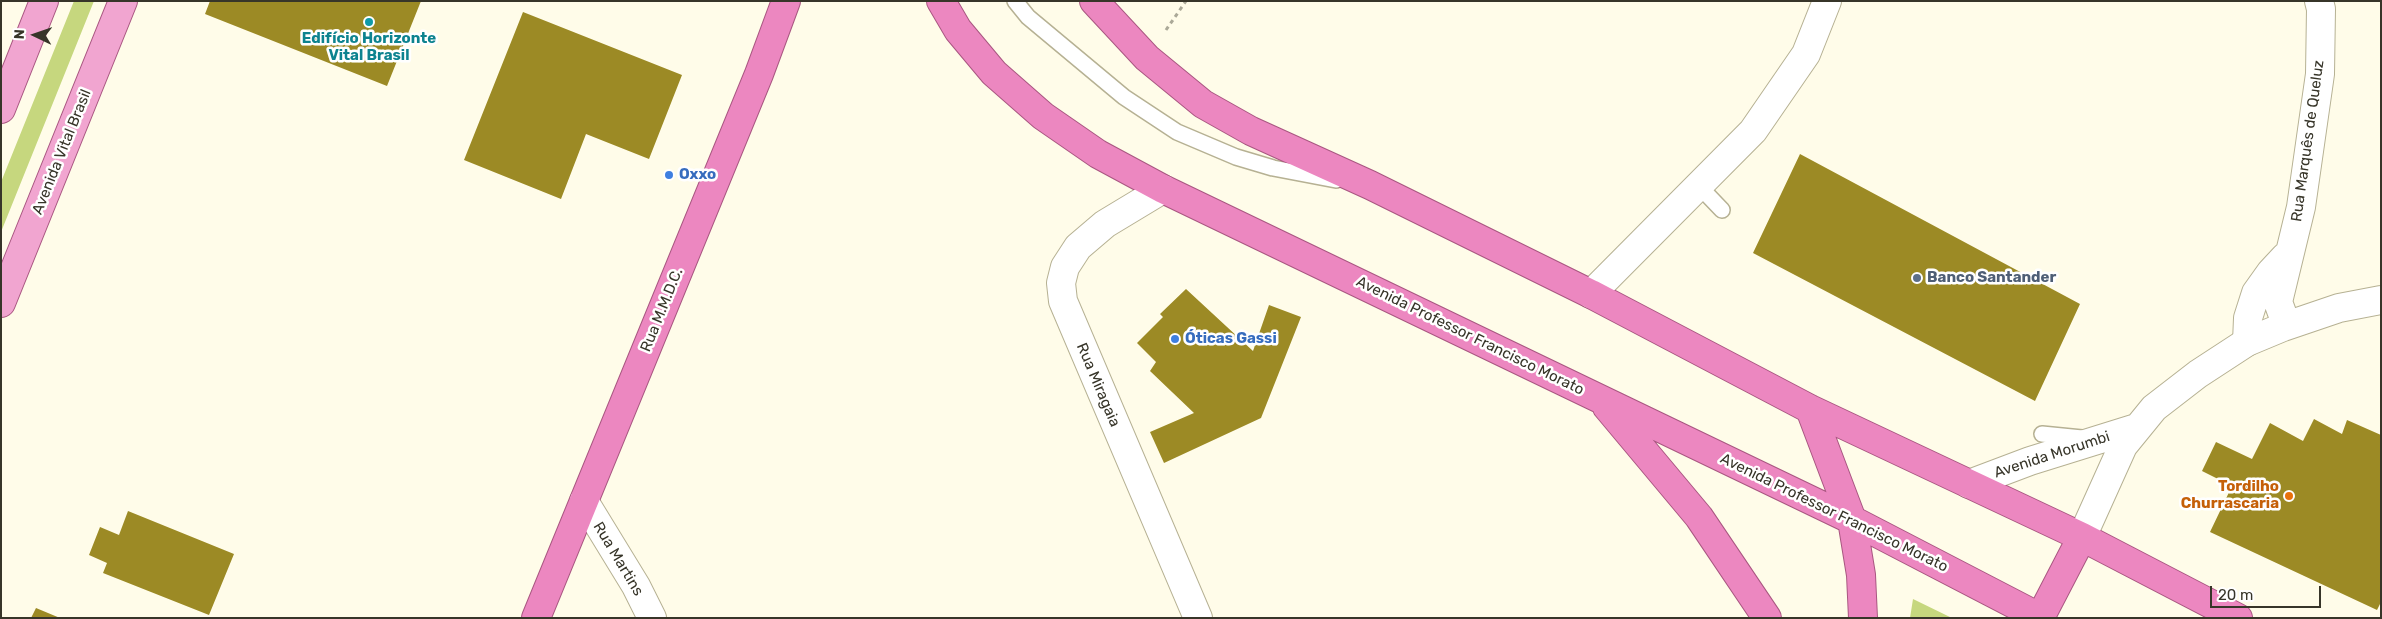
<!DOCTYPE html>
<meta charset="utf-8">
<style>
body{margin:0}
#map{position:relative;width:2382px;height:619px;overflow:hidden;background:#fffce9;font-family:Rubik,sans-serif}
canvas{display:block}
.frame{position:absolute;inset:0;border:2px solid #373529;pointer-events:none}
.north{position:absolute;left:10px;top:10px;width:50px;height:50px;-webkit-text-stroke:4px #fff;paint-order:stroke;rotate:273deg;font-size:14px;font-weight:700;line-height:20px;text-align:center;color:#373529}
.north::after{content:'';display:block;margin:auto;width:18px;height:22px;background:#373529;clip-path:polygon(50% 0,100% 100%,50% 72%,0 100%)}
.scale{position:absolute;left:2210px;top:586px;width:111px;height:22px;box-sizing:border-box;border:2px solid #373529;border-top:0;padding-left:6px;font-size:15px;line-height:18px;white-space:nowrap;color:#373529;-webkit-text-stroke:4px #fff;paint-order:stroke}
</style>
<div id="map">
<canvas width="2382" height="619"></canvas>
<div class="frame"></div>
<div class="north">N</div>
<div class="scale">20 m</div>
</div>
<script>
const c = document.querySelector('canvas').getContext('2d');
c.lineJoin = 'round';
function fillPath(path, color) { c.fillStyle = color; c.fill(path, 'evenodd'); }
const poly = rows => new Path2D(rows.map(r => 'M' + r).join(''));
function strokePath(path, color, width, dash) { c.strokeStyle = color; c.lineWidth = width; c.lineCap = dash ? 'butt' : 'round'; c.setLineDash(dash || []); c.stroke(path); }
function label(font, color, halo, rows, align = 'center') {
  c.font = font + ' Rubik,sans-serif'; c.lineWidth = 5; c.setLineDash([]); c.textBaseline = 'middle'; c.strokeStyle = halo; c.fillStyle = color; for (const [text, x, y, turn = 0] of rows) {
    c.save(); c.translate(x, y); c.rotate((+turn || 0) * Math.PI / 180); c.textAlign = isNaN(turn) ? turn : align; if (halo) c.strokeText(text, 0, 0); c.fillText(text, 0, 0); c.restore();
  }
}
const green = poly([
 [74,1,94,1,1,232,1,182],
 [1913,599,1952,618,1910,618]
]);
const building = poly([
 [210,1,421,1,387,86,205,14],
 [523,12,682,75,649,159,586,134,561,199,464,160],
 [1800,154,2080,304,2035,401,1753,253],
 [1186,289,1253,351,1269,305,1301,317,1261,418,1164,463,1150,432,1194,413,1150,371,1156,362,1137,343,1163,317,1160,314],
 [2314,419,2342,434,2347,420,2381,435,2381,602,2377,610,2210,532,2232,486,2202,471,2216,442,2252,459,2270,423,2303,441],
 [128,511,234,554,209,615,103,573,107,563,89,555,100,527,119,535],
 [36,608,60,618,31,618]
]);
const path = poly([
 [1166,30,1186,1]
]);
const service = poly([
 [1015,1,1028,17,1124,97,1177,132,1236,157,1273,168,1336,180],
 [1699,186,1722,210],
 [2042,434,2082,438]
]);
const minor = poly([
 [1163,189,1105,224,1078,247,1065,267,1061,283,1063,301,1198,618],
 [1591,294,1753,131,1806,54,1827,1],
 [2290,324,2285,321,2278,302,2301,207,2320,74,2321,9,2319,1],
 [2247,342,2248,318,2256,293,2271,272,2285,257],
 [584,501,636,586,652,618]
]);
const secondary = poly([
 [1969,484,2030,461,2136,428],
 [2082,537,2123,446,2154,408,2198,374,2247,342,2283,327,2339,308,2381,300]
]);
const primary = poly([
 [1,109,44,1],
 [1,303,123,1]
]);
const trunk = poly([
 [941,1,958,30,994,73,1043,116,1098,154,1163,189,1852,520,2041,618],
 [1094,1,1147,58,1203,104,1251,131,1370,185,1591,294,1810,409,2082,537,2238,618],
 [1607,407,1699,517,1767,618],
 [1810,409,1852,520,1861,575,1863,618],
 [536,618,759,74,786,1],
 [2040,618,2082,537]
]);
const markers = [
 [369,22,5,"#0f9aa8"],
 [669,175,5,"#3f7fe0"],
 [1917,278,5,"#5c6f8a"],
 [1175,339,5,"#3f7fe0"],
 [2289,496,5,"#e8710a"]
];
const cultureNames = [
 ["Edifício Horizonte",369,39],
 ["Vital Brasil",369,56]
];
const streetNames = [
 ["Rua Marquês de Queluz",2308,141,-82],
 ["Avenida Vital Brasil",62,152,-68],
 ["Rua M.M.D.C.",662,310,-68],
 ["Avenida Professor Francisco Morato",1470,336,26],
 ["Rua Miragaia",1098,385,67],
 ["Avenida Morumbi",2052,455,-18],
 ["Avenida Professor Francisco Morato",1834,513,26],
 ["Rua Martins",618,559,59]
];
const shopNames = [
 ["Oxxo",679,175],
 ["Óticas Gassi",1185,339]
];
const serviceNames = [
 ["Banco Santander",1927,278]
];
const foodNames = [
 ["Tordilho",2279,487],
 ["Churrascaria",2279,504]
];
fillPath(green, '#c6d77e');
fillPath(building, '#9c8a25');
strokePath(service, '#b6b193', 18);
strokePath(minor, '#b6b193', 30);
strokePath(secondary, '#b6b193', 30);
strokePath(primary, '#a95781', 30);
strokePath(trunk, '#a95781', 30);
strokePath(path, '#aba998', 3, [4, 4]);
strokePath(service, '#fff', 15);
strokePath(minor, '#fff', 28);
strokePath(secondary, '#fff', 28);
strokePath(primary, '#f1a5d0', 28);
strokePath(trunk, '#ec87c0', 28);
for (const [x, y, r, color] of markers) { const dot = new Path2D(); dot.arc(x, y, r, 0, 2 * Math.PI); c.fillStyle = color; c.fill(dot); strokePath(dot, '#fff', 2); }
label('bold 15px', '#0d838f', '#fff', cultureNames);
label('15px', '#373529', '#fff', streetNames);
label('bold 15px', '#366cbe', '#fff', shopNames, 'left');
label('bold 15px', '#4e5e75', '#fff', serviceNames, 'left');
label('bold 15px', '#c56008', '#fff', foodNames, 'right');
</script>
